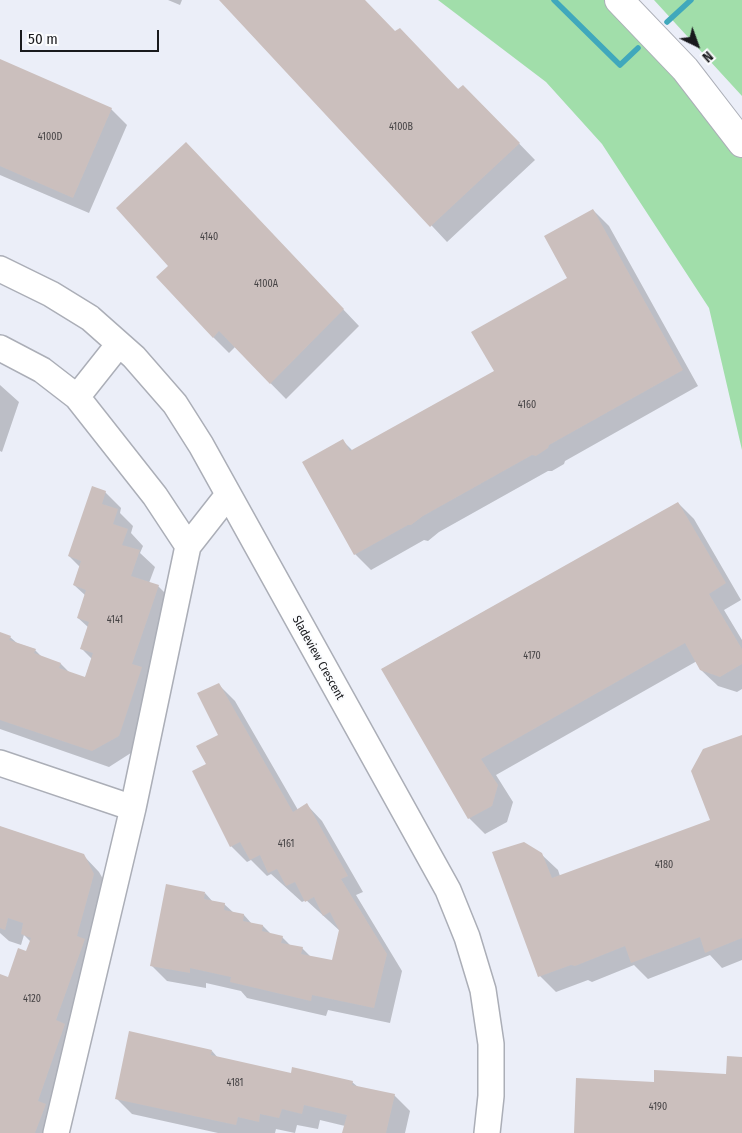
<!DOCTYPE html>
<style>
body{margin:0}
#map{position:relative;width:742px;height:1133px;overflow:hidden;background:#ebeef8;font-family:"Fira Sans Condensed",sans-serif}
canvas{display:block}
.north{position:absolute;left:672px;top:20px;width:50px;height:50px;-webkit-text-stroke:4px #fbfcfe;paint-order:stroke;rotate:138deg;font-size:14px;font-weight:700;line-height:20px;text-align:center;color:#191a1d}
.north::after{content:'';display:block;margin:auto;width:18px;height:22px;background:#191a1d;clip-path:polygon(50% 0,100% 100%,50% 72%,0 100%)}
.scale{position:absolute;left:20px;top:30px;width:139px;height:22px;box-sizing:border-box;border:2px solid #191a1d;border-top:0;padding-left:6px;font-size:15px;line-height:18px;white-space:nowrap;color:#191a1d;-webkit-text-stroke:4px #fbfcfe;paint-order:stroke}
</style>
<div id="map">
<canvas width="742" height="1133"></canvas>
<div class="north">N</div>
<div class="scale">50 m</div>
</div>
<script>
const c = document.querySelector('canvas').getContext('2d');
c.lineJoin = 'round';
function fillPath(path, color) { c.fillStyle = color; c.fill(path, 'evenodd'); }
const poly = rows => new Path2D(rows.map(r => 'M' + r).join(''));
function strokePath(path, color, width, dash) { c.strokeStyle = color; c.lineWidth = width; c.lineCap = dash ? 'butt' : 'round'; c.setLineDash(dash || []); c.stroke(path); }
function label(font, color, halo, rows, align = 'center') {
  c.font = font + ' "Fira Sans Condensed",sans-serif'; c.lineWidth = 4; c.setLineDash([]); c.textBaseline = 'middle'; c.strokeStyle = halo; c.fillStyle = color; for (const [text, x, y, turn = 0] of rows) {
    c.save(); c.translate(x, y); c.rotate((+turn || 0) * Math.PI / 180); c.textAlign = isNaN(turn) ? turn : align; if (halo) c.strokeText(text, 0, 0); c.fillText(text, 0, 0); c.restore();
  }
}
const green = poly([
 [438,0,605,0,674,70,742,156,742,450,709,308,602,144,546,82],
 [654,0,742,0,742,96]
]);
const shadow = poly([
 [168,0,182,0,180,5],
 [221,0,364,0,395,33,459,90,479,102,535,160,447,242],
 [0,61,111,109,127,125,89,213,0,175],
 [202,160,359,326,286,399,235,347,229,353,213,337,169,266],
 [593,210,609,226,698,386,565,461,564,464,552,471,548,471,439,532,428,541,424,540,371,570,355,554,343,441,353,451,496,372,569,279],
 [0,385,19,402,2,452,0,451],
 [105,492,121,508,120,513,133,526,131,533,143,546,140,553,155,567,149,583,158,586,174,602,134,751,109,767,0,729,0,634,10,637,18,644,35,650,42,657,61,664,70,673,85,678,92,659,81,648,88,627,78,618,86,596,74,585,80,567,69,556],
 [678,503,694,519,741,600,724,610,742,640,742,689,737,692,718,686,701,670,697,661,496,775,513,802,507,822,485,834,469,818,382,669],
 [219,685,235,701,298,810,307,805,322,821,363,892,356,895,402,971,390,1023,328,1010,326,1016,247,998,241,991,206,983,206,988,167,981,151,965,205,893,213,902,224,904,234,913,244,915,252,924,263,926,272,935,282,937,291,946,302,948,311,957,333,961,340,931,306,900,302,902,271,874,267,876,251,860,247,862,231,846,207,765,219,735],
 [742,736,742,960,722,968,710,955,648,979,634,965,592,982,588,980,556,992,540,976,541,854,558,870,560,876,711,821],
 [0,828,83,855,99,872,110,891,57,1133,0,1133,0,976,9,979,27,952,31,942,24,935,21,945,9,941,0,933],
 [212,1051,219,1059,292,1075,352,1082,358,1087,394,1095,410,1111,405,1133,344,1133,345,1126,320,1120,318,1129,297,1125,295,1133,276,1129,275,1133,218,1133,132,1114,116,1098]
]);
const stream = poly([
 [554,0,620,65,638,48],
 [667,22,691,0]
]);
const building = poly([
 [219,0,365,0,395,31,400,28,458,89,463,85,520,143,430,227],
 [0,59,112,108,73,198,0,166],
 [186,142,344,309,270,384,219,331,213,338,156,277,168,266,116,208],
 [593,209,683,370,549,445,548,448,536,456,532,455,423,516,411,525,408,525,354,555,302,462,343,439,350,451,494,371,471,332,567,278,544,236],
 [92,486,106,491,102,504,118,509,113,524,128,529,122,545,140,550,131,576,159,585,132,664,142,667,119,736,92,751,0,720,0,632,11,636,9,640,36,649,34,653,61,663,59,668,85,677,93,653,80,649,89,622,77,618,86,590,73,585,81,561,68,556],
 [678,502,726,583,709,594,742,649,742,664,720,677,700,670,685,643,481,759,498,785,492,806,468,819,381,669],
 [219,683,293,812,307,803,348,876,341,879,387,954,374,1008,312,995,311,1001,230,982,231,977,190,968,190,973,150,966,166,884,205,892,204,899,225,903,224,910,244,914,243,921,263,925,262,931,283,936,281,943,303,947,301,954,332,960,339,930,330,912,323,916,314,897,305,902,295,882,286,886,277,869,268,873,260,855,250,860,240,842,230,847,192,771,206,764,196,746,218,735,197,693],
 [742,735,742,938,705,953,700,937,631,963,625,946,575,966,571,965,538,977,492,852,524,842,542,853,552,878,710,820,691,771,703,749],
 [0,826,84,854,94,874,77,936,85,939,56,1020,65,1024,38,1101,46,1104,35,1133,0,1133,0,974,8,977,18,948,26,951,31,938,21,934,23,923,8,918,5,930,0,928],
 [129,1031,212,1050,211,1055,291,1073,292,1067,353,1081,352,1085,395,1094,386,1133,342,1133,347,1115,304,1105,302,1114,282,1109,279,1118,260,1114,259,1122,238,1117,236,1125,115,1099],
 [727,1056,742,1057,742,1133,574,1133,576,1078,654,1082,654,1070,726,1074]
]);
const minor = poly([
 [0,269,51,294,90,318,134,357,175,404,201,445,448,890,467,937,483,990,491,1044,491,1096,487,1133],
 [0,348,42,370,77,397,155,496,188,546],
 [77,397,119,344],
 [0,763,133,808],
 [56,1133,133,808,188,546,228,495]
]);
const highway = poly([
 [619,0,685,69,742,143]
]);
const numberNames = [
 ["4100B",401,127],
 ["4100D",50,137],
 ["4140",209,237],
 ["4100A",266,284],
 ["4160",527,405],
 ["4141",115,620],
 ["4170",532,656],
 ["4161",286,844],
 ["4180",664,865],
 ["4120",32,999],
 ["4181",235,1083],
 ["4190",658,1107]
];
const streetNames = [
 ["Sladeview Crescent",318,658,61]
];
fillPath(green, '#a1deaa');
fillPath(shadow, '#0003');
strokePath(stream, '#40a8bc', 5.5);
fillPath(building, '#cbbfbd');
strokePath(minor, '#abaeb7', 28);
strokePath(highway, '#abaeb7', 30);
strokePath(minor, '#fff', 25);
strokePath(highway, '#fff', 28);
label('10px', '#464345', null, numberNames);
label('12px', '#191a1d', '#fbfcfe', streetNames);
</script>
